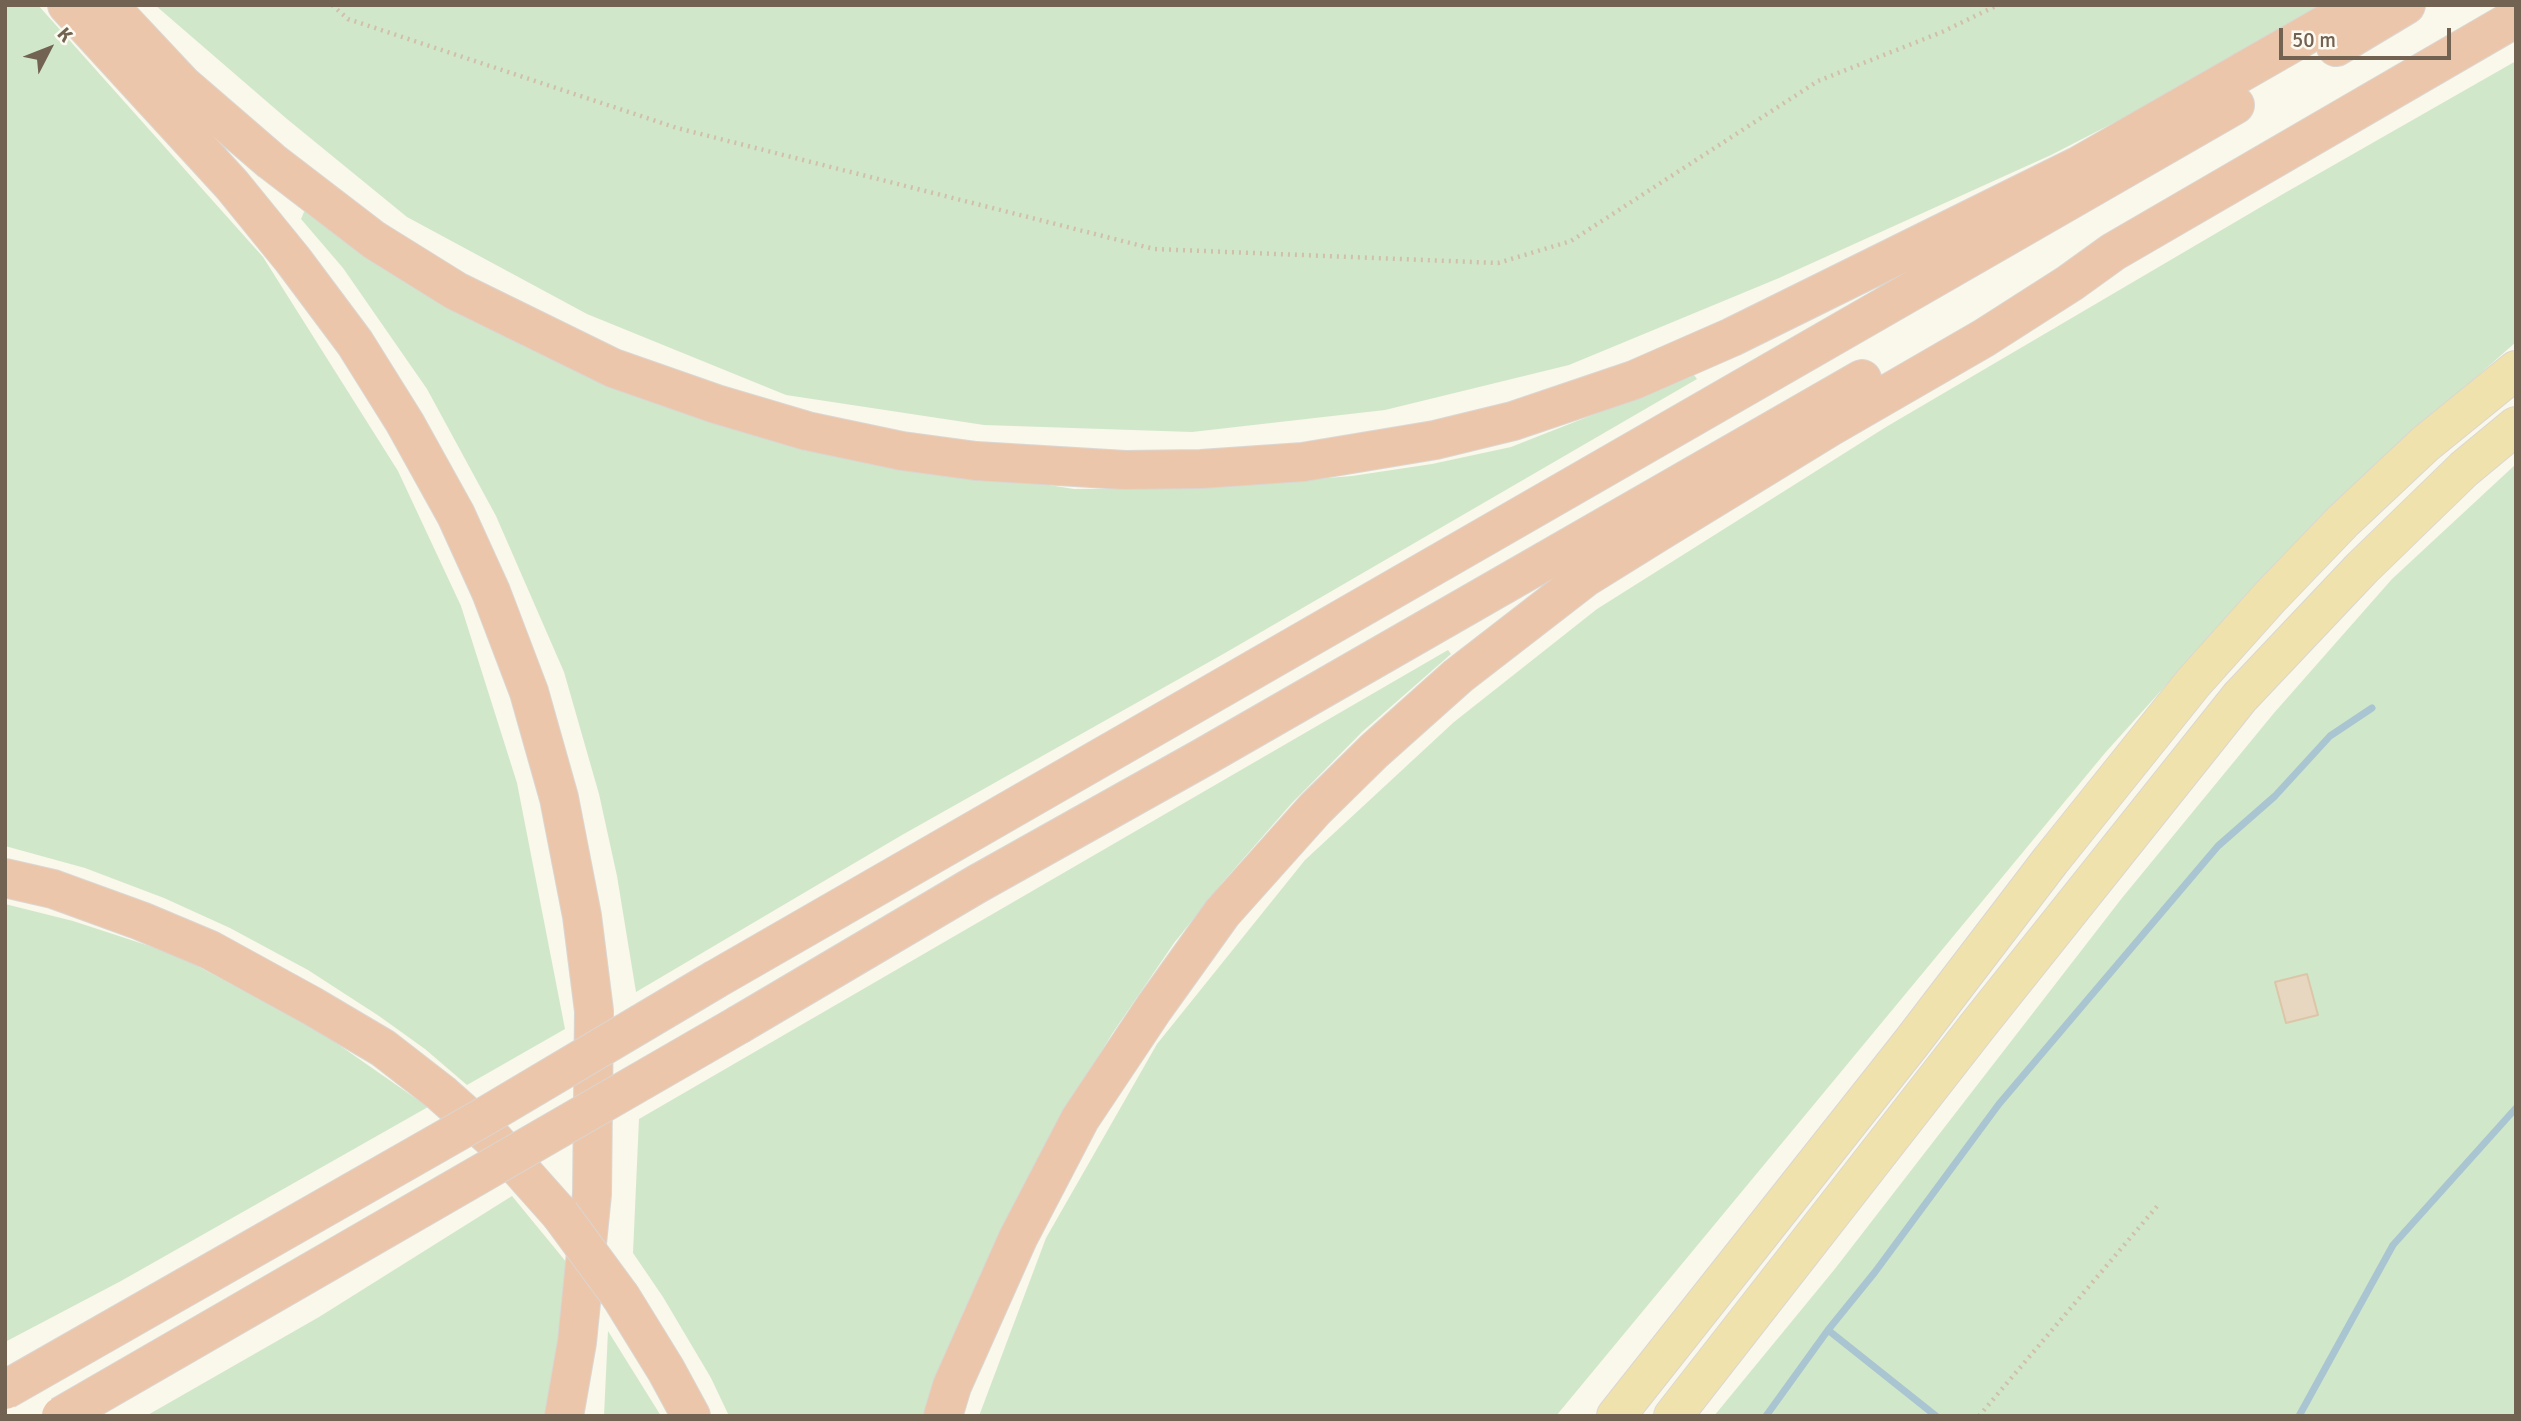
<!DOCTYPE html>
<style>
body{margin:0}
#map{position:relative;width:2521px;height:1421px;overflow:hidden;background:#faf7eb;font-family:Signika,sans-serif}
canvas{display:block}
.frame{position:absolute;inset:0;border:7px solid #726251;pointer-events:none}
.north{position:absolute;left:14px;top:14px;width:70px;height:70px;-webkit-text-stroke:5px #fdfaf1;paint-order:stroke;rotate:48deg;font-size:19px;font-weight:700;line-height:28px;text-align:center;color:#726251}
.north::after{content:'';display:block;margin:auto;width:24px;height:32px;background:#726251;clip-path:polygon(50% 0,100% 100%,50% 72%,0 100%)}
.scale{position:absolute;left:2279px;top:28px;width:172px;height:32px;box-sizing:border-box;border:4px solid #726251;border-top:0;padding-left:9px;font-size:21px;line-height:24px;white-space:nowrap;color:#726251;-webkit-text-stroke:5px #fdfaf1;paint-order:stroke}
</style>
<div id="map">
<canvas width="2521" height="1421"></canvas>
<div class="frame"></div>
<div class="north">K</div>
<div class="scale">50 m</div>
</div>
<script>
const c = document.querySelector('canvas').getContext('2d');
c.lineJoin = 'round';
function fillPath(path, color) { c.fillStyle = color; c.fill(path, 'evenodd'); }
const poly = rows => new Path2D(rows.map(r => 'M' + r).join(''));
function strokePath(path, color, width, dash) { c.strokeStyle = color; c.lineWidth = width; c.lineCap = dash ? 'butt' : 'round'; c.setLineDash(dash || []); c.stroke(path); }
const green = poly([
 [5,5,38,5,263,257,398,471,461,606,517,783,565,1029,467,1085,425,1049,379,1016,308,970,230,928,164,898,85,868,5,846],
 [155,5,2322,5,2240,58,2051,155,1779,278,1569,365,1385,410,1192,432,984,425,786,395,587,314,407,217,287,119],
 [2516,61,2516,342,2429,419,2194,654,2105,753,1556,1416,979,1416,1046,1238,1157,1044,1305,860,1454,722,1597,609,1886,427,2283,194],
 [312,207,451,308,579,373,741,431,948,469,1074,489,1187,488,1267,483,1352,476,1432,464,1511,447,1694,375,1697,379,1225,653,902,835,636,992,617,876,599,794,564,672,496,516,427,389,343,268,301,219,304,212],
 [2516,464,2516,1416,1714,1416,1834,1270,2122,898,2274,713,2392,579],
 [1448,650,1451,654,1362,732,1291,804,1223,882,1174,943,1112,1034,1044,1146,1004,1225,962,1315,926,1416,729,1416,711,1378,663,1297,633,1253,639,1119],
 [5,904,73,921,177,955,319,1031,428,1107,121,1281,5,1342],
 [512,1196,567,1263,562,1323,547,1416,146,1416,319,1317],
 [608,1331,661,1416,604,1416]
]);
const stream = poly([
 [1766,1416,1828,1330],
 [1936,1416,1828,1330,1875,1272,1999,1104,2218,846,2275,796,2330,736,2372,708],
 [2299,1416,2393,1245,2516,1108]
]);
const building = poly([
 [2307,974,2318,1015,2286,1023,2275,982,2307,974]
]);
const path = poly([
 [332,5,348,19,677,128,1154,249,1498,263,1571,241,1818,81,1942,32,1998,5],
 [1979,1416,2159,1204]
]);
const primary = poly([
 [1616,1416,1912,1042,2051,860,2193,683,2270,597,2343,521,2425,444,2516,370],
 [1673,1416,1979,1024,2240,697,2362,568,2464,469,2516,426]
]);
const highway = poly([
 [67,5,232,185,293,260,355,343,405,423,456,515,491,592,529,692,559,798,582,916,594,1011,592,1194,577,1342,564,1416],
 [108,5,183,85,271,161,374,240,456,291,613,368,716,404,807,431,902,451,976,461,1125,470,1201,469,1303,462,1435,440,1513,421,1634,380,1732,337,2078,166,2359,5],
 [2336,47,2406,5],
 [5,878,53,889,141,921,210,950,312,1006,383,1048,441,1093,495,1141,560,1214],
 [716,979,2235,105],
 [740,1024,977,884,1202,758,1862,379],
 [621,1297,666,1370,691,1416],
 [943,1416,952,1386,1018,1238,1080,1119,1154,1008,1222,913,1315,809,1374,751,1458,676,1586,577,1660,531,1830,427,1984,338,2070,283,2113,252,2516,18]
]);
const highwayBridge = poly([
 [560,1214,621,1297],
 [5,1390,487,1115,716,979],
 [61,1416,740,1024]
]);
fillPath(green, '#d1e7ca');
strokePath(stream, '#a9c5d2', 7);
fillPath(building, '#e7d7c1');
strokePath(building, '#ddc5a8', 2);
strokePath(primary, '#dad6d2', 40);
strokePath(highway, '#dad6d2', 40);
strokePath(path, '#d1bfa9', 4.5, [2, 5]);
strokePath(primary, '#f0e2ac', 38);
strokePath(highway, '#ecc6aa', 38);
strokePath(highwayBridge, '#dad6d2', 40, []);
strokePath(highwayBridge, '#ecc6aa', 38);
</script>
